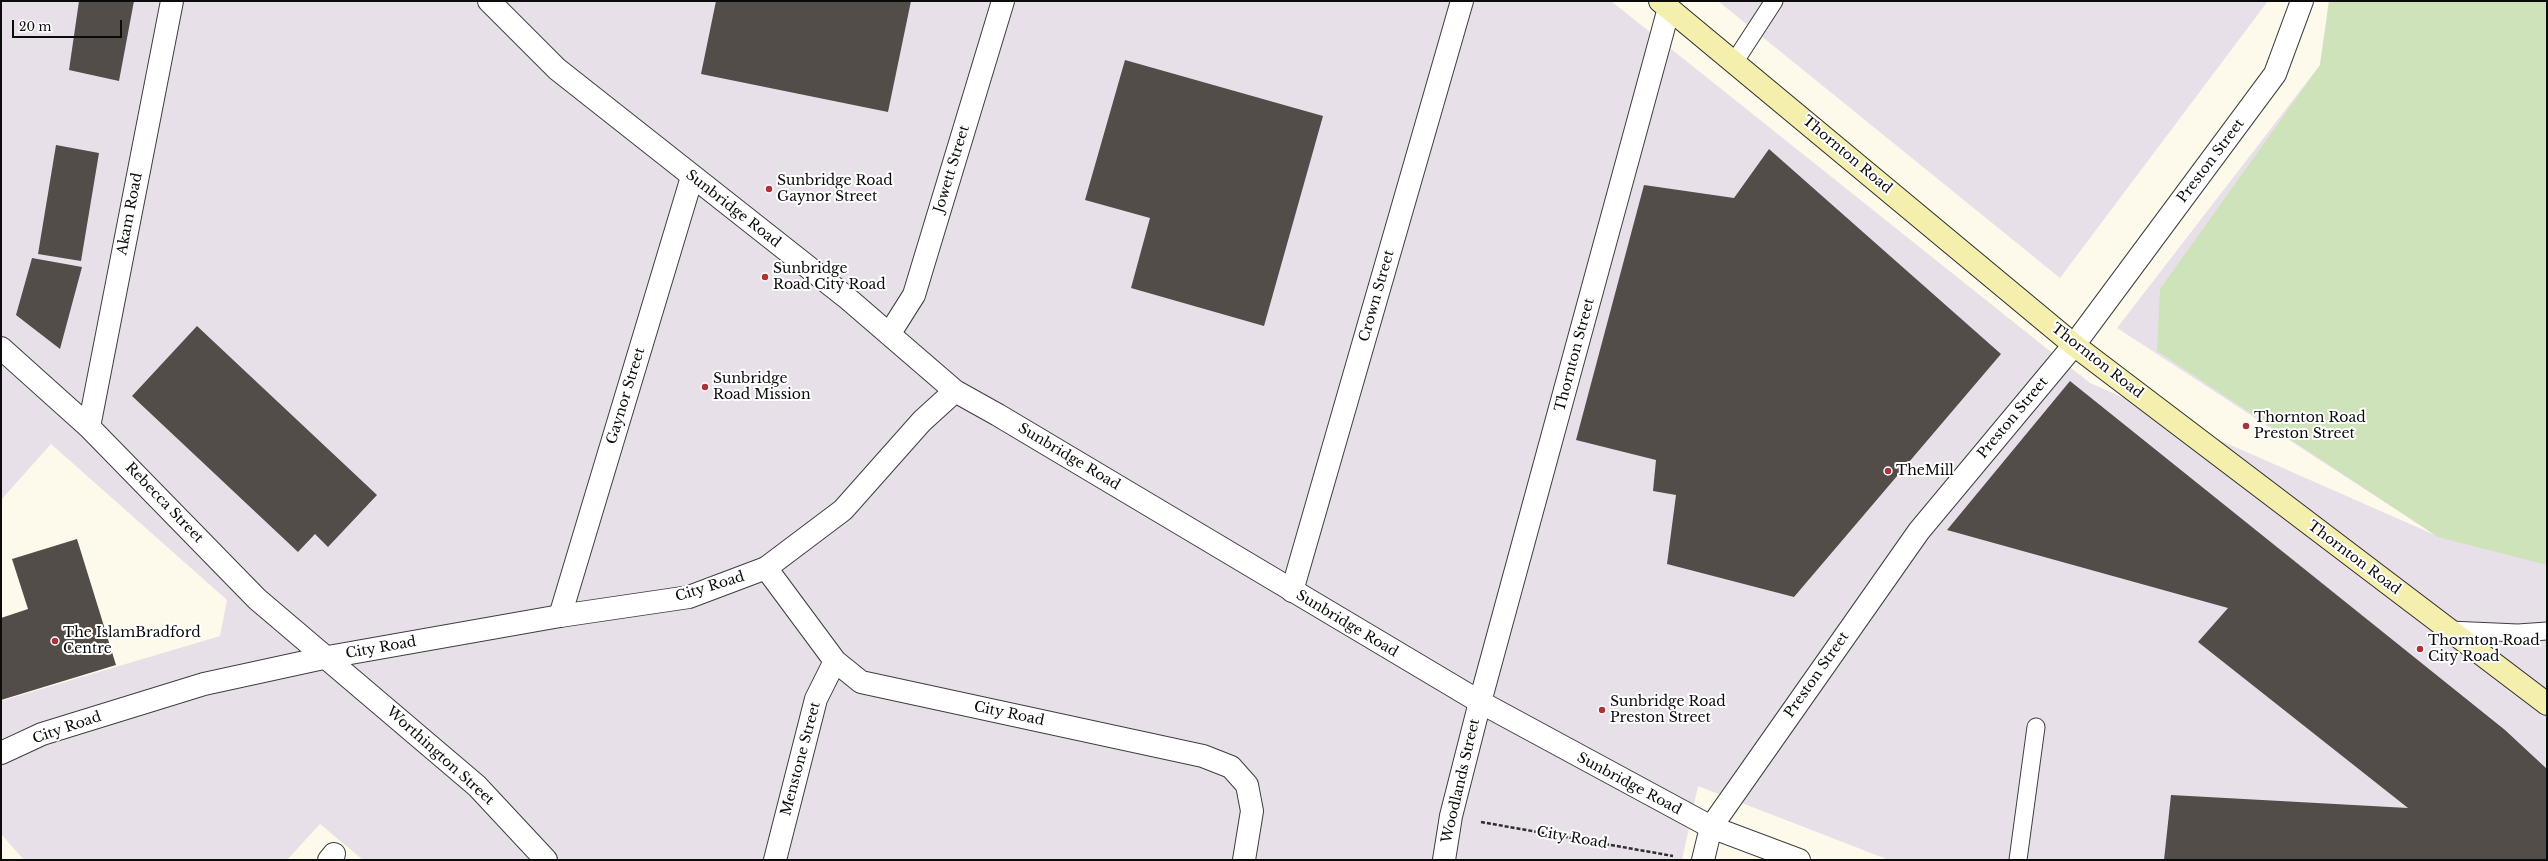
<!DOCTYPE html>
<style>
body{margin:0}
#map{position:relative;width:2548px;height:861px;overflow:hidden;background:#fdfaeb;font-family:"Libre Baskerville",serif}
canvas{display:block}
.frame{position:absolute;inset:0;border:2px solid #0b0b0b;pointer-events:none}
.scale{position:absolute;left:12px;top:20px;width:110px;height:18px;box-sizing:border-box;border:2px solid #0b0b0b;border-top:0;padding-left:5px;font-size:12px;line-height:14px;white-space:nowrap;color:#0b0b0b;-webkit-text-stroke:3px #fff;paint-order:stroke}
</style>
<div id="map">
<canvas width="2548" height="861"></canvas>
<div class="frame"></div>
<div class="scale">20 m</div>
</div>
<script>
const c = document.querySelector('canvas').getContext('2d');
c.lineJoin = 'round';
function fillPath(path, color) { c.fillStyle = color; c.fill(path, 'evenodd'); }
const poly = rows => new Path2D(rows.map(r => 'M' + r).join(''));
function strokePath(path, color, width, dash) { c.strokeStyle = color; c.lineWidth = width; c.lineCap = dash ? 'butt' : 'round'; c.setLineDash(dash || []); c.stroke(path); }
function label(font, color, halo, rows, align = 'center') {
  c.font = font + ' "Libre Baskerville",serif'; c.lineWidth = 4; c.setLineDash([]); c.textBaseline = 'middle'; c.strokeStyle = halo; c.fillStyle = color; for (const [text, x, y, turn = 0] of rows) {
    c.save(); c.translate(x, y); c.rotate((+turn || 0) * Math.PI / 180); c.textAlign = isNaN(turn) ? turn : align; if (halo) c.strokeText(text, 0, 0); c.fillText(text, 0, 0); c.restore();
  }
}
const industrial = poly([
 [1,1,1611,1,2090,383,2435,535,2117,328,2320,65,2329,1,2547,1,2547,860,1889,860,1698,786,1682,860,363,860,320,824,287,860,24,860,1,834,1,701,220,636,227,600,51,444,1,500],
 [1718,1,2268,1,2060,278]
]);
const green = poly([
 [2329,1,2547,1,2547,565,2438,537,2157,351,2160,289,2320,65]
]);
const building = poly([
 [79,1,134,1,119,81,69,70],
 [716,1,911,1,888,112,701,74],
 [1125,60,1323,116,1264,326,1131,288,1150,218,1085,200],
 [56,145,99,153,81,261,38,254],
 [1769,149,2001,354,1794,597,1667,564,1676,495,1653,491,1656,460,1576,440,1644,185,1734,198],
 [32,258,82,267,60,349,16,315],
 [197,326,377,495,328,547,315,534,298,552,132,396],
 [2070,381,2505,730,2547,769,2547,860,2164,860,2171,795,2408,808,2198,642,2228,608,1947,530],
 [77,539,116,665,1,700,1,618,28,609,12,559]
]);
const path = poly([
 [1481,822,1673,856]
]);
const service = poly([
 [1735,61,1774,1],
 [2449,630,2518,633,2547,631],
 [2018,860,2036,727]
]);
const minor = poly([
 [890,333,914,295,1003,1],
 [1,348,89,427,257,599,477,786,546,860],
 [89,427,172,1],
 [766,568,835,661,861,682,1203,756,1231,767,1247,785,1252,811,1244,860],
 [1292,591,1462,1],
 [560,616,692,177],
 [329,860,334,854],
 [775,860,816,699,835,661],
 [1444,860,1451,816,1480,702,1669,8],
 [1703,860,1711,827,1919,531,2074,345,2275,74,2302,1]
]);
const tertiary = poly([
 [489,1,557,69,846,297,955,391,998,415,1480,702,1711,827,1799,860],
 [1,753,42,734,204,684,328,657,560,616,689,597,766,568,843,510,922,421,955,391]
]);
const secondary = poly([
 [1660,1,2074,345,2547,704]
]);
const markers = [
 [769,189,4,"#aa3438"],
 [765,277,4,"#aa3438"],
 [705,387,4,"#aa3438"],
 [2246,426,4,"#aa3438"],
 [1888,471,4,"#aa3438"],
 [55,641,4,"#aa3438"],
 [2420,649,4,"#aa3438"],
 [1602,710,4,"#aa3438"]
];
const streetNames = [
 ["Thornton Road",1847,155,40],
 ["Preston Street",2211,161,-53],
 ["Jowett Street",952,169,-73],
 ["Sunbridge Road",733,209,38],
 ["Akam Road",130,214,-79],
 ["Crown Street",1377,296,-74],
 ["Thornton Street",1575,355,-75],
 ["Thornton Road",2097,361,38],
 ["Gaynor Street",626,396,-73],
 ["Preston Street",2013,418,-50],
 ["Sunbridge Road",1069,457,31],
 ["Rebecca Street",164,503,46],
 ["Thornton Road",2354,558,37],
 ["City Road",710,587,-17],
 ["Sunbridge Road",1347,624,31],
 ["City Road",381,648,-10],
 ["Preston Street",1817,675,-55],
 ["City Road",1009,714,12],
 ["City Road",67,728,-19],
 ["Worthington Street",440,756,42],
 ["Menstone Street",801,759,-75],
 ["Woodlands Street",1461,781,-77],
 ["Sunbridge Road",1629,784,28],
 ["City Road",1572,838,10]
];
const poiNames = [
 ["Sunbridge Road",777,181],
 ["Gaynor Street",777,197],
 ["Sunbridge",773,269],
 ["Road City Road",773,285],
 ["Sunbridge",713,379],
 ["Road Mission",713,395],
 ["Thornton Road",2254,418],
 ["Preston Street",2254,434],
 ["TheMill",1896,471],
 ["The IslamBradford",63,633],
 ["Centre",63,649],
 ["Thornton Road",2428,641],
 ["City Road",2428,657],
 ["Sunbridge Road",1610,702],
 ["Preston Street",1610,718]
];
fillPath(industrial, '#e8e0e9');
fillPath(green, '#cee3b9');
fillPath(building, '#524d49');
strokePath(service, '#3e3e3e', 19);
strokePath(minor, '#3e3e3e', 24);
strokePath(tertiary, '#3e3e3e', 24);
strokePath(secondary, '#2d2d2d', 24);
strokePath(path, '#2d2d2d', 2.5, [4, 2]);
strokePath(service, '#fff', 17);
strokePath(minor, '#fff', 22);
strokePath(tertiary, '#fff', 22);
strokePath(secondary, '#f5efae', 22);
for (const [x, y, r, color] of markers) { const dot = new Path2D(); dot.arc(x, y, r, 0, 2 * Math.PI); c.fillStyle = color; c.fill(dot); strokePath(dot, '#fff', 1.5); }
label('14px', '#0b0b0b', '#fff', streetNames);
label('14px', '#0b0b0b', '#fff', poiNames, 'left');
</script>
